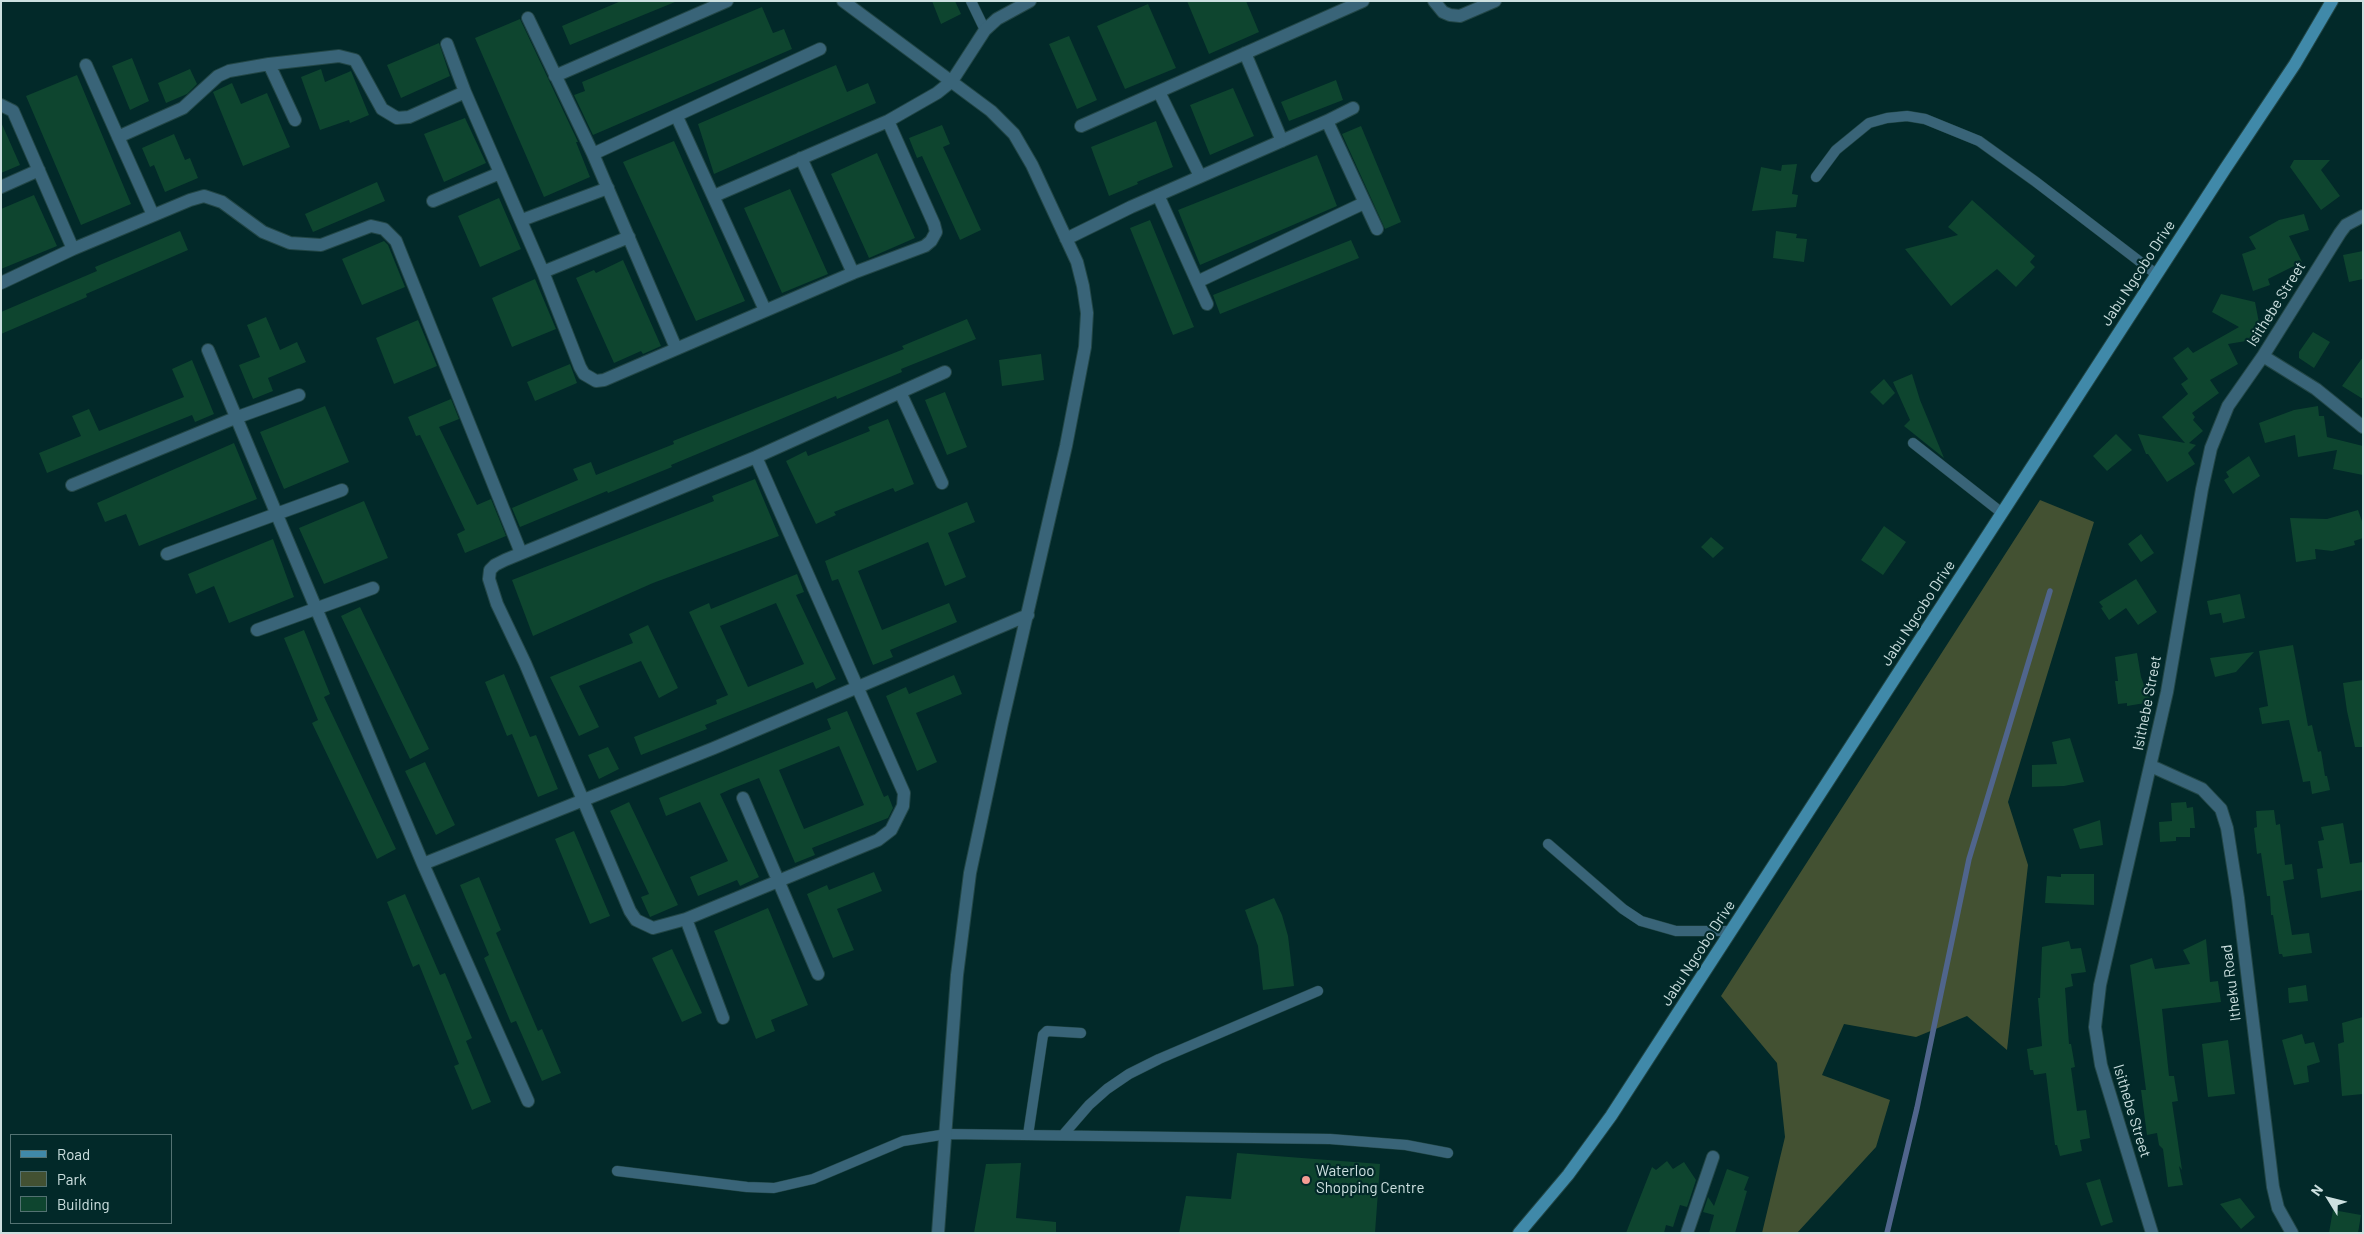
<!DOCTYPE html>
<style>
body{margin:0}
#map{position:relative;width:2364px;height:1234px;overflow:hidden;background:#022929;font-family:Barlow,sans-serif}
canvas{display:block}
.frame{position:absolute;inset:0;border:2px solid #cde0e0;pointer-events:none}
.legend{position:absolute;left:10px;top:1134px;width:162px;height:90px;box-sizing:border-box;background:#022929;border:1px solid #537272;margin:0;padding:6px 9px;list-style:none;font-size:15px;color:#cde0e0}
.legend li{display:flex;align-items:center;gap:10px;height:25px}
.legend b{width:25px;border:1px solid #537272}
.north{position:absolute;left:2304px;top:1174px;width:50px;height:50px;-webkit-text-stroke:4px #022929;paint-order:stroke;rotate:306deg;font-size:14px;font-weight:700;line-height:20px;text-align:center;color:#cde0e0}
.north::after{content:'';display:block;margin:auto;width:18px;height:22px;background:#cde0e0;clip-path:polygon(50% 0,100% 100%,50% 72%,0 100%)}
</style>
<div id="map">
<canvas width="2364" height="1234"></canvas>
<div class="frame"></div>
<ul class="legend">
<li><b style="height:6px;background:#4089a9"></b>Road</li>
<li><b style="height:14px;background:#435132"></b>Park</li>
<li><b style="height:14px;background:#0e452f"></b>Building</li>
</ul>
<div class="north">N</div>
</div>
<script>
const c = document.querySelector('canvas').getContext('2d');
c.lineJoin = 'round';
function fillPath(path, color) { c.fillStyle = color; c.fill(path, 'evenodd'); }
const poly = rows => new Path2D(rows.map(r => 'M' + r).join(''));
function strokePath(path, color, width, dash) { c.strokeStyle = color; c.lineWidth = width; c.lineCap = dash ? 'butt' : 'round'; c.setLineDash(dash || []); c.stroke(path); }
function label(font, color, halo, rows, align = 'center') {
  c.font = font + ' Barlow,sans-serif'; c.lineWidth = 4.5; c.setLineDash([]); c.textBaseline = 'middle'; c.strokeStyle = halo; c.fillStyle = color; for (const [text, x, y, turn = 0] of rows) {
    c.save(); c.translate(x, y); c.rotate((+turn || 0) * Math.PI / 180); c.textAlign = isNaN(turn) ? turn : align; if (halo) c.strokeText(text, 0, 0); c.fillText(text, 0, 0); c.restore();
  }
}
const green = poly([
 [2040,500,2094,522,2008,802,2028,865,2007,1050,1967,1016,1916,1037,1844,1024,1822,1075,1890,1100,1876,1147,1797,1233,1762,1233,1785,1137,1777,1063,1721,996]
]);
const stream = poly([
 [1887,1233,1917,1108,1969,859,2050,591]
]);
const building = poly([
 [621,1,675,2,570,45,562,26],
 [932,1,955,1,961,14,941,24],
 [1187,1,1246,1,1259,32,1209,54],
 [1148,4,1176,68,1125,89,1097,26],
 [762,7,773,33,784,29,792,49,593,135,574,95,585,91,582,82],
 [520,19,578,142,576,142,590,177,544,197,475,38],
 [1069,36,1097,100,1077,109,1049,44],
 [439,43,450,76,401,98,387,65],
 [132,58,149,101,130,110,112,66],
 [836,65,847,92,868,83,876,103,714,174,698,124],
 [190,69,197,84,187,94,166,103,158,83],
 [321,69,325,82,351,71,369,115,350,123,349,120,320,130,301,77],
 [77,75,131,204,81,225,26,96],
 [1336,80,1343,100,1289,121,1281,102],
 [232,83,241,104,267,93,290,147,243,166,213,92],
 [1233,88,1254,136,1210,155,1190,105],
 [465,118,486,163,444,182,424,134],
 [1156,121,1173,167,1137,182,1138,184,1109,196,1091,147],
 [1,122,20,165,1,173],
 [942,125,950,144,943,147,981,230,960,240,922,156,917,158,909,138],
 [1361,126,1401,222,1385,229,1342,134],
 [174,134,185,160,190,158,198,178,165,192,154,165,150,167,142,148],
 [674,141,745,301,696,321,623,162],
 [877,153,915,238,869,258,831,174],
 [1317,155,1337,206,1200,265,1178,210],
 [2294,160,2330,160,2321,170,2340,196,2321,210,2290,167],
 [1797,164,1792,194,1798,195,1796,207,1752,211,1761,167,1781,171,1782,165],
 [377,182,385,201,313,232,305,214],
 [790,189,828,274,782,293,744,208],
 [34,195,57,246,1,269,1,209],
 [499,198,521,249,480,267,458,216],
 [1972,200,2035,256,2030,262,2035,267,2016,287,1997,269,1951,306,1905,249,1958,235,1948,227],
 [2304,214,2309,230,2289,236,2302,262,2268,279,2270,285,2253,291,2242,254,2256,249,2249,237,2279,220],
 [1150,220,1194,327,1173,335,1130,228],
 [180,231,188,250,86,294,87,297,1,334,1,312,97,271,95,267],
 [1776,231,1797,234,1796,238,1807,239,1804,262,1773,258],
 [1351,240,1359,258,1220,314,1213,295],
 [384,241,388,245,405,287,362,305,342,259],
 [2363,251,2363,279,2349,282,2343,255],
 [623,260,661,346,643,354,641,351,614,363,576,278,594,270,596,273],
 [535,279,556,329,512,347,492,298],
 [2221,294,2255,302,2260,328,2256,329,2258,339,2228,344,2238,364,2210,380,2219,393,2192,413,2195,417,2193,420,2203,431,2189,443,2196,445,2188,453,2195,464,2167,482,2148,454,2146,454,2138,434,2185,443,2162,417,2188,394,2181,384,2188,379,2173,358,2188,347,2193,353,2239,327,2212,312],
 [266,317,280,350,297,342,306,362,268,378,273,391,253,399,239,365,260,357,247,325],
 [967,319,976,339,901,369,902,372,837,399,836,396,671,465,672,467,608,493,607,491,520,527,512,508,578,480,573,469,591,462,596,475,674,444,673,441,904,349,902,346],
 [418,320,437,366,394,384,376,338],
 [2313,332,2330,342,2314,368,2299,358,2299,352],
 [1041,354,1044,380,1002,386,999,360],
 [2363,357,2363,399,2342,386],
 [192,360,214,414,195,422,192,415,47,473,39,453,81,436,72,416,89,409,99,431,184,397,172,369],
 [570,364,577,383,535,401,527,382],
 [1912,374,1920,400,1944,458,1904,426,1910,420,1893,382],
 [1884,379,1895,393,1883,405,1870,392],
 [945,392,967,447,947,455,925,400],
 [451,399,459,419,439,427,477,505,491,499,506,536,465,553,457,534,465,530,420,435,416,436,408,417],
 [325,406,349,462,284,489,260,432],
 [2318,406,2319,416,2324,416,2327,437,2363,446,2363,475,2333,469,2337,450,2298,457,2295,435,2265,443,2259,423,2294,410],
 [888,419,914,484,895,492,893,488,834,512,836,515,816,524,786,461,806,451,808,456,870,431,868,427],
 [2116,434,2132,450,2107,471,2093,456],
 [234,443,257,499,139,546,126,514,105,522,97,503],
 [2249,456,2260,476,2233,494,2224,480,2229,477,2226,472],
 [755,479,779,536,653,583,533,636,512,580,714,501,712,496],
 [364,501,388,558,324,584,299,528],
 [967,502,975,522,948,533,966,577,945,586,928,542,858,571,882,630,949,603,957,622,890,650,893,657,873,665,838,579,832,581,825,561],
 [2358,510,2363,524,2363,538,2354,541,2355,545,2332,551,2315,549,2316,559,2296,562,2290,518,2327,519],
 [1884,526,1906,542,1883,575,1861,560],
 [2141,534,2154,553,2141,562,2128,544],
 [1711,537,1724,548,1713,558,1701,547],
 [273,539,294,597,229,623,214,586,196,594,188,574],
 [797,574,804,592,796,595,836,679,816,689,813,682,705,725,707,729,641,755,634,737,717,704,716,700,728,695,689,612,709,603,711,609],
 [776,603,804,664,748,687,720,626],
 [2136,579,2157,612,2138,625,2126,608,2109,620,2101,608,2103,607,2099,602],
 [2240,594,2245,618,2223,623,2221,613,2210,615,2207,601],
 [360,607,429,749,410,759,341,616],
 [648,625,678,688,659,698,641,661,579,686,599,727,579,736,550,677,633,643,629,634],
 [304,630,330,694,324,697,396,849,377,859,312,723,318,720,284,638],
 [2293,645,2308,726,2312,725,2318,752,2321,751,2325,776,2327,776,2330,790,2312,794,2310,781,2303,782,2289,720,2262,724,2259,708,2268,706,2259,651],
 [2254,652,2236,672,2215,677,2210,658],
 [2137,653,2141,677,2144,685,2148,684,2151,702,2127,706,2127,703,2118,704,2115,681,2118,681,2115,657],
 [504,674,530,737,536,735,558,789,538,797,512,734,507,736,485,682],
 [954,675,962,694,916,713,937,762,917,771,886,696,906,687,909,694],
 [2363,680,2363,747,2355,747,2347,711,2343,683],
 [847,711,884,797,888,795,893,808,888,818,812,848,815,855,795,863,759,778,731,789,720,794,759,877,740,886,737,880,698,896,690,877,728,861,700,802,666,816,659,798,831,729,827,719],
 [839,746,864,805,804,829,779,770],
 [2070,738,2084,782,2064,786,2032,787,2032,765,2057,764,2052,742],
 [608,747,619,769,599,779,588,755],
 [425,762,455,825,436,835,405,771],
 [629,802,678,905,650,917,641,897,649,894,610,811],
 [2186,802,2187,808,2193,807,2195,828,2190,828,2190,837,2176,837,2176,841,2160,842,2159,822,2172,821,2171,803],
 [2274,810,2276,825,2280,824,2285,865,2292,864,2294,879,2283,881,2292,935,2309,933,2312,953,2283,957,2282,954,2279,954,2273,915,2271,915,2270,896,2267,896,2261,853,2257,854,2254,828,2257,827,2256,811],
 [2100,820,2103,845,2080,849,2073,829],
 [2343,823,2350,864,2363,862,2363,890,2321,898,2317,869,2323,868,2318,841,2324,840,2321,827],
 [574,831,610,916,590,924,555,839],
 [874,872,882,891,837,909,854,950,833,958,807,894,827,885,829,890],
 [2061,874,2094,874,2094,905,2045,903,2047,876,2061,877],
 [479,877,501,930,496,933,538,1031,542,1029,561,1073,542,1081,516,1021,511,1023,484,958,489,955,460,885],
 [405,894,440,975,445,973,472,1038,466,1041,491,1102,472,1110,454,1066,459,1064,419,964,413,967,387,902],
 [1274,898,1282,915,1288,936,1294,986,1263,990,1258,946,1245,910],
 [768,908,808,1005,771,1020,775,1031,756,1039,714,931],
 [2206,939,2210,982,2218,981,2221,1002,2162,1009,2169,1076,2174,1076,2178,1101,2172,1102,2182,1170,2179,1166,2183,1185,2168,1187,2163,1149,2159,1145,2157,1133,2147,1135,2141,1090,2146,1090,2130,965,2152,958,2155,969,2190,964,2183,950],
 [2069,941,2071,949,2081,948,2086,972,2071,974,2073,986,2065,988,2069,1044,2071,1044,2075,1067,2071,1068,2077,1111,2086,1110,2090,1138,2080,1140,2082,1151,2060,1156,2057,1145,2055,1145,2046,1073,2034,1075,2033,1070,2030,1070,2027,1049,2042,1046,2038,998,2040,998,2042,947],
 [672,949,702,1013,682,1022,652,958],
 [2306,985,2308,1001,2289,1003,2288,988],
 [2363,1017,2363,1094,2342,1096,2338,1044,2344,1042,2342,1023],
 [2302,1034,2305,1044,2314,1042,2320,1062,2307,1066,2309,1082,2294,1085,2282,1040],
 [2228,1040,2235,1094,2208,1097,2202,1044],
 [1237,1153,1380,1164,1375,1233,1179,1233,1186,1196,1231,1199],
 [1667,1161,1673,1169,1684,1162,1696,1180,1687,1207,1680,1205,1673,1227,1666,1225,1664,1233,1626,1233,1652,1167,1656,1170],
 [1021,1163,1016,1218,1056,1222,1056,1233,974,1233,986,1164],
 [1727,1169,1749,1177,1744,1190,1747,1191,1735,1233,1709,1233,1714,1215,1703,1212,1708,1197,1714,1206],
 [2100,1179,2113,1222,2101,1226,2086,1183],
 [2240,1198,2255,1217,2241,1229,2220,1204],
 [2333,1210,2361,1215,2358,1233,2329,1233]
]);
const lane = poly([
 [971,1,985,30],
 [1816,177,1836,150,1869,123,1887,118,1907,116,1925,119,1979,141,2036,182,2156,274],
 [1913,443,2002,513],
 [1548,844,1623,909,1641,921,1676,931,1731,931],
 [1028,1135,1043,1035,1047,1031,1081,1033],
 [1063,1135,1089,1105,1107,1089,1129,1074,1159,1059,1318,991],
 [617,1171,747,1187,774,1188,813,1179,903,1141,947,1134,1330,1139,1406,1145,1448,1153]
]);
const street = poly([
 [843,1,991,111,1014,134,1032,165,1077,262,1083,286,1087,313,1085,347,1066,446,1002,723,970,873,957,975,938,1233],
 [1434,1,1443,12,1450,15,1460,16,1495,1],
 [528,18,593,154,676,348],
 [447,44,465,92,543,272,580,367,584,374,596,381,604,380,853,273,925,246,931,241,936,232,934,224,888,121],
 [1245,53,1282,141],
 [269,64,295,120],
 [86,65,153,215],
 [555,76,727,1],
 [1159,92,1200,176],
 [1,105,13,111,73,249],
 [677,117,765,310],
 [1327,121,1377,229],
 [1081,126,1363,1],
 [118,137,183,108,218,76,229,71,269,64,339,56,355,60,382,109,397,118,409,117,465,92],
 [593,154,820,49],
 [801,158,853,273],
 [1,187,39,170],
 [1158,195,1207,304],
 [714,196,888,121,937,93,952,81,985,30,997,19,1030,1],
 [433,201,500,173],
 [522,220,608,188],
 [1066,239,1131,207,1327,121,1353,108],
 [543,272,629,237],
 [1197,282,1364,203],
 [1,283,73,249,190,200,204,196,222,202,263,232,290,243,321,245,371,226,384,229,396,241,521,553],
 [208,350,423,864,528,1101],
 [2263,356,2316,389,2363,427],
 [900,392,942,483],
 [756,457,904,793,903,806,891,830,878,840,686,919,653,928,636,920,630,911,525,663,497,604,489,579,490,570,495,565,505,560,756,457,945,372],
 [72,485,235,418,299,395],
 [167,554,342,490],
 [257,630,373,588],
 [2151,766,2202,789,2221,809,2227,828,2238,898,2273,1187,2278,1208,2292,1233],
 [743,798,818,974],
 [423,864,714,748,1028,615],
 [686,919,723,1018],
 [1687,1233,1713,1157],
 [2152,1233,2101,1065,2095,1027,2100,985,2167,692,2202,489,2211,448,2228,406,2263,356,2340,233,2346,225,2363,216]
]);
const secondary = poly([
 [1519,1233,1568,1175,1611,1116,2225,169,2295,64,2332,1]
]);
const markers = [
 [1306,1180,5,"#f59c93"]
];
const streetNames = [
 ["Jabu Ngcobo Drive",2138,273,-57],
 ["Isithebe Street",2276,304,-58],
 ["Jabu Ngcobo Drive",1918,613,-57],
 ["Isithebe Street",2147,703,-79],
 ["Jabu Ngcobo Drive",1698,953,-57],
 ["Itheku Road",2231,983,-97],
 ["Isithebe Street",2132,1111,73]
];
const poiNames = [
 ["Waterloo",1316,1171],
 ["Shopping Centre",1316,1188]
];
fillPath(green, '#435132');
strokePath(stream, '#50658c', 5.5);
fillPath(building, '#0e452f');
strokePath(lane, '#224646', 11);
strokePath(street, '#224646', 14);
strokePath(secondary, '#224646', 14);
strokePath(lane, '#396478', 10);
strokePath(street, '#396478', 12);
strokePath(secondary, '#4089a9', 12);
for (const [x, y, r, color] of markers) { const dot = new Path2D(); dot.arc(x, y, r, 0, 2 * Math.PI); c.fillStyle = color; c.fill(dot); strokePath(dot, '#022929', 2); }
label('15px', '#cde0e0', '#022929', streetNames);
label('15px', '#cde0e0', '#022929', poiNames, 'left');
</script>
